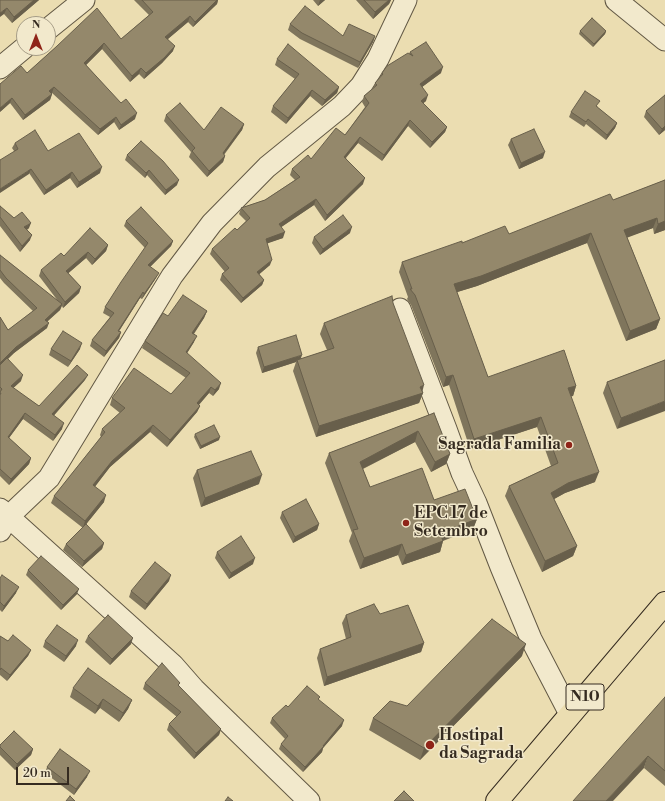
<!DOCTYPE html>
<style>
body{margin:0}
#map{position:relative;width:665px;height:801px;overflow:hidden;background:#ebddb1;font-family:"Libre Bodoni",serif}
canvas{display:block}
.north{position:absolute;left:16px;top:16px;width:40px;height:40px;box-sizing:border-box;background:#f2e9cc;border:1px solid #a69d87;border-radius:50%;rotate:0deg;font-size:11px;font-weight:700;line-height:16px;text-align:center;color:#352b20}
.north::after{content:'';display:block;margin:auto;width:14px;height:18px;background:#8f2418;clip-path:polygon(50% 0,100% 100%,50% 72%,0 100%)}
.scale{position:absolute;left:16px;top:767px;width:53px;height:18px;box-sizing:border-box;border:2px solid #352b20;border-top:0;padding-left:5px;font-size:12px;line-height:14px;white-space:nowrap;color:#352b20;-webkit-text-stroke:3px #f2e9cc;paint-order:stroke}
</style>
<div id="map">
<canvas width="665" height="801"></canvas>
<div class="north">N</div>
<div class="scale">20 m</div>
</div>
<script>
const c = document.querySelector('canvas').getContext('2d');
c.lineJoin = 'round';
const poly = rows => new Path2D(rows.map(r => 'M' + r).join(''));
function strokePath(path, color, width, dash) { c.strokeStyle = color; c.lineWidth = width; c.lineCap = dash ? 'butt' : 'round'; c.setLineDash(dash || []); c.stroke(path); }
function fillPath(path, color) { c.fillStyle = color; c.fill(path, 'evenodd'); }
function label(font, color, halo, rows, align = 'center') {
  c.font = font + ' "Libre Bodoni",serif'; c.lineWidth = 3; c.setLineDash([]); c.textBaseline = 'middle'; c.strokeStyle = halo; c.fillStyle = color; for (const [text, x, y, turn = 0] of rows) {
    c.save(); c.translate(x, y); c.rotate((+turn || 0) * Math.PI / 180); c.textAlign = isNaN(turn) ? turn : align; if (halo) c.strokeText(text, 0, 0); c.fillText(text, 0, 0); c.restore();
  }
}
const minor = poly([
 [616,0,665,40],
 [48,29,84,0],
 [0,68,24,48],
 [400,309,446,429,462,473,476,503,501,567,531,639,570,714],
 [0,509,173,665,194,689,309,801],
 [0,531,8,517,49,478,172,276,212,223,267,167,342,106,361,86,378,59,406,0]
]);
const primary = poly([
 [497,801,665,603]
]);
const wall = poly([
 [0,0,39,0,12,23,4,14],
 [134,0,218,0,217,4,193,27,188,22,168,39,173,51,162,63,144,79,139,74,130,82,102,49,86,65,135,119,119,130,114,122,98,135,52,93,51,93,52,94,50,100,23,120,10,103,0,112,27,73,57,46,121,39,149,15],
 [313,0,325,0,318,6],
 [356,0,391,0,389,4,373,19],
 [290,24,343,36,375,36,373,42,358,68,300,39,288,30],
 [580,31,606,31,605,34,593,47,579,34],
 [410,52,441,73,422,87,426,101,423,103,447,127,445,132,430,148,408,126,382,161,358,143,346,158,363,184,325,221,314,205,281,227,283,238,267,243,270,265,259,274,264,280,262,285,241,303,220,280,222,274,225,272,210,254,212,249,237,230,246,221,239,214,241,208,265,200,295,180,290,175,292,169,311,159,345,135,365,107,362,102,364,96,374,87,375,83,381,77,382,73,409,54],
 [277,59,339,87,337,93,322,106,310,96,286,124,271,112,273,106,295,79,275,65],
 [665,95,665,130,659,135,644,117,646,111],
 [598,106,597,107,617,123,615,128,606,140,586,124,584,127,569,117,571,112],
 [166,115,204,130,244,124,242,130,224,155,225,156,223,162,207,177,189,157,191,152,164,121],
 [511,139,543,158,519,169,508,145],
 [15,143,48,151,100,173,77,188,70,178,44,195,12,148],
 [127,155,177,185,165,195,147,175,145,178,125,160],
 [665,180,665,230,654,234,653,228,627,237,660,319,656,329,626,341,587,243,477,286,457,292,488,377,576,386,573,396,571,396,595,482,565,493,554,499,577,546,573,556,542,572,505,496,509,486,551,466,537,427,470,449,449,385,443,387,411,305,407,299,408,297,399,272,402,262,462,243,509,234,613,200],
 [0,206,14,218,29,228,27,230,30,240,20,252,0,226],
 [126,221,173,241,171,246,150,267,156,278,142,299,140,298,119,331,121,332,119,338,104,357,90,346,92,340,110,317,103,313,105,307,145,248,124,226],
 [350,233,320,255,312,243,314,237],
 [108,245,106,251,92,265,86,258,68,273,81,287,79,293,63,308,62,306,60,310,48,321,47,328,14,353,8,359,21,381,13,388,39,406,85,380,54,415,62,429,53,441,23,419,9,438,31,458,29,464,9,485,0,476,0,317,8,330,33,311,4,283,0,278,0,255,58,301,39,276,41,270,64,256],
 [393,303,423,393,419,403,316,437,293,371,296,362,262,373,256,353,258,347,301,359,327,350,320,334,324,323],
 [207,311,204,318,194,334,194,342,187,353,219,389,213,396,209,393,199,405,200,406,197,412,167,447,150,432,110,467,95,486,104,502,83,528,51,503,54,496,101,437,100,435,102,429,120,413,110,405,112,398,171,394,186,378,142,348,145,341,168,316],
 [51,349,80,349,68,367,49,355],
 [665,360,617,429,603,393,607,382],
 [434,413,450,454,446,464,431,472,415,442,363,469,370,487,434,500,477,519,473,529,443,541,440,552,402,565,398,555,360,569,349,541,352,533,325,463,329,453],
 [195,434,219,440,200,449,194,437],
 [197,470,259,484,201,507,193,478],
 [282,512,319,524,317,530,293,543,280,518],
 [104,543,102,549,82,567,63,550,66,544],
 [217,552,253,564,229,579,215,558],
 [28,570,77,594,61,610,26,575],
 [0,578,16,593,2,612,0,610],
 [169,581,145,610,129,597,131,591],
 [380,614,424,643,421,652,324,686,317,658,320,649,346,639,342,623,346,615],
 [0,636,8,641,31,650,28,656,7,681,0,675],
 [88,636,131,644,110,665,85,642],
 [45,641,76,646,64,662,43,647],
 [522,656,420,760,369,730,373,718,407,706],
 [145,683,179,686,221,729,219,735,194,759,167,730,169,724,177,717,143,689],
 [73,688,132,700,128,709,119,722,100,708,95,714,70,697],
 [665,697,665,786,644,768],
 [318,700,342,726,323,748,322,752,303,772,279,749,281,744,285,739,270,723,272,718,288,707],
 [0,745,33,749,31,755,15,770,0,755],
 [47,767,87,777,74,795,45,773]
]);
const shadedWall = poly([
 [34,0,39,0,12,23,14,17],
 [217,0,218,0,217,4,193,27,195,22],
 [320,0,325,0,318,6],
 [389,0,391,0,389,4,373,19,375,12],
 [7,8,4,14,0,17,0,13],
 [190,16,188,22,163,43,165,37],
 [606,31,605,34,593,47,594,44],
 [375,36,373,42,358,68,360,62],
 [104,43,102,49,82,69,84,63],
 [175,46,173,51,162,63,144,79,146,73],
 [443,67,441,73,418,90,420,84],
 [141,68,139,74,130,82,132,76],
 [54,87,52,93,47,96,49,91],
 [339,87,337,93,322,106,325,100],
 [312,90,310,96,286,124,288,118],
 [52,94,50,100,23,120,25,115],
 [428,95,426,101,419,107,421,101],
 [12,98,10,103,0,112,0,108],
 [137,113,135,119,119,130,121,125],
 [116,117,114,122,98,135,100,129],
 [410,120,408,126,382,161,384,155],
 [617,123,615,128,606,140,607,135],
 [244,124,242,130,220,159,223,153],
 [665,126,665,130,659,135,662,129],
 [447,127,445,132,430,148,432,142],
 [360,137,358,143,342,162,344,157],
 [545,152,543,158,519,169,521,163],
 [225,156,223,162,207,177,209,171],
 [102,167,100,173,77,188,79,182],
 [31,169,29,174,0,193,0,189],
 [149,170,147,175,145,178,146,173],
 [72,172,70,178,44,195,46,190],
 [365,178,363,184,325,221,327,215],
 [179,180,177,185,165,195,166,190],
 [316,199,314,205,277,230,279,224],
 [657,218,653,228,621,240,624,230],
 [665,221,665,230,654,234,658,224],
 [31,223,29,228,22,233,24,227],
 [352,227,350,233,320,255,323,249],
 [285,232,283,238,263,245,266,239],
 [591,233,587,243,477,286,451,294,454,284],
 [32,235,30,240,20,252,22,246],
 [173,241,171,246,146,271,148,265],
 [108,245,106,251,92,265,95,259],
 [88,252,86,258,64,277,66,271],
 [272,260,270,265,255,278,257,272],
 [159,273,156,278,142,299,144,294],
 [264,280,262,285,241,303,243,298],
 [81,287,79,293,63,308,65,302],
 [143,292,140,298,116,336,118,331],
 [62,304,60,310,43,325,45,320],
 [207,311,204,318,190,339,192,333],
 [660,319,656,329,626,341,630,331],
 [49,323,47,328,14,353,0,366,0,363,16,347],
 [121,332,119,338,104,357,106,351],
 [197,336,194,342,184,358,186,352],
 [82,343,80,349,68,367,71,361],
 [302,355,300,361,297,360,296,362,262,373,264,367],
 [23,375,21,381,9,392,11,386],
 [88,375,85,380,50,420,52,414],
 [453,375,449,385,443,387,446,377],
 [221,383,219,389,213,396,215,390],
 [424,385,422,393,423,393,419,403,316,437,319,426],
 [576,386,573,396,565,398,568,388],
 [211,387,209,393,194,410,197,403],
 [665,401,665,411,617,429,621,418],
 [200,406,197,412,167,447,170,440],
 [25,413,23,419,6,442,8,437],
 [541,417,537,427,470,449,474,439],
 [64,423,62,429,53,441,55,435],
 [153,425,150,432,110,467,91,492,93,485,112,461],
 [418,431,415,442,356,472,360,462],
 [220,437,219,440,200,449,201,446],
 [450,454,446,464,431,472,435,462],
 [31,458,29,464,9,485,11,479],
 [599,472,595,482,565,493,547,503,551,493,568,483],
 [262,475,259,484,201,507,205,498],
 [106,495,104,502,83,528,85,521],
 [477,519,473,529,436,543,440,533],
 [319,524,317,530,293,543,295,537],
 [443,541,440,552,402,565,406,555],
 [104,543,102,549,82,567,84,561],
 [402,544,398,555,360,569,364,558],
 [577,546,573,556,542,572,545,561],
 [255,558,253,564,229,579,231,573],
 [171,575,169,581,145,610,147,604],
 [19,587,16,593,2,612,4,606],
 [79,589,77,594,61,610,63,605],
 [133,638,131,644,110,665,112,659],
 [78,640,76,646,64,662,66,656],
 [424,643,421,652,324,686,327,677],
 [526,644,522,656,420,760,424,748],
 [31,650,28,656,7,681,10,675],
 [103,699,100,708,95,714,98,706],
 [132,700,128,709,119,722,123,713],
 [344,720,342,726,323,748,322,752,303,772,305,767],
 [221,729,219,735,194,759,196,753],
 [33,749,31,755,15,770,17,764],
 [648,756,644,768,613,801,606,801],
 [90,771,87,777,74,795,76,789]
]);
const building = poly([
 [0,0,34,0,14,17,7,8,0,13,0,0],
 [142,0,217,0,195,22,190,16,165,37,175,46,164,58,146,73,141,68,132,76,104,43,84,63,121,103,126,99,137,113,121,125,116,117,100,129,54,87,49,91,52,94,25,115,12,98,0,108,0,84,21,66,27,73,57,46,97,8,121,39,153,12,142,0],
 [364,0,389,0,375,12,364,0],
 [305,6,343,36,349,24,375,36,360,62,302,33,290,24,305,6],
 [592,18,606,31,594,44,580,31,592,18],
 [426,42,443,67,420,84,428,95,421,101,447,127,432,142,410,120,384,155,360,137,344,157,365,178,327,215,316,199,279,224,285,232,266,239,272,260,257,272,264,280,243,298,222,274,229,268,212,249,235,228,237,230,250,218,241,208,265,200,300,177,292,169,308,155,311,159,336,128,345,135,369,103,364,96,377,85,375,83,383,74,382,73,387,66,408,53,413,56,410,52,426,42],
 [288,44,339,87,325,100,312,90,288,118,273,106,299,74,277,59,288,44],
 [585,91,600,101,596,106,617,123,607,135,588,119,586,122,571,112,585,91],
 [665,95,665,126,662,129,646,111,665,95],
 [180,103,204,130,221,107,244,124,223,153,225,156,209,171,192,151,195,148,166,115,180,103],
 [534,129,545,152,521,163,511,139,534,129],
 [35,130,48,151,79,133,102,167,79,182,72,172,46,190,31,169,0,189,0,160,18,149,15,143,35,130],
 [141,141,163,161,179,180,166,190,149,170,146,173,127,155,141,141],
 [665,180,665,221,658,224,657,218,624,230,660,319,630,331,591,233,481,276,454,284,488,377,564,350,576,386,568,388,599,472,568,483,551,493,577,546,545,561,509,486,558,463,541,417,474,439,453,375,446,377,415,295,410,289,412,289,402,262,462,241,462,243,505,226,509,234,610,194,613,200,665,180],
 [0,206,14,218,22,212,31,223,24,227,32,235,22,246,0,217,0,206],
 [141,207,173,241,148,265,159,273,144,294,143,292,118,331,121,332,106,351,92,340,114,313,105,307,121,282,148,243,126,221,141,207],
 [343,215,352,227,323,249,314,237,343,215],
 [90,228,108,245,95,259,88,252,66,271,81,287,65,302,41,270,61,253,64,256,90,228],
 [0,255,62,304,45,320,49,323,16,347,0,363,0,317,8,330,37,308,6,278,0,270,0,255],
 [183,295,207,311,192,333,197,336,186,352,221,383,215,390,211,387,197,403,200,406,170,440,153,425,112,461,93,485,106,495,85,521,54,496,105,432,102,429,125,408,112,398,134,368,171,394,190,373,145,341,163,313,168,316,183,295],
 [392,296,393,303,424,385,420,387,423,393,319,426,297,360,334,348,324,323,392,296],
 [63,331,82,343,71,361,51,349,63,331],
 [296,335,302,355,264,367,258,347,296,335],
 [7,358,23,375,11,386,39,406,77,365,88,375,52,414,64,423,55,435,25,413,8,437,31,458,11,479,0,469,0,394,1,394,0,392,2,389,0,387,0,365,7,358],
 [665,360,665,401,621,418,607,382,665,360],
 [434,413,450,454,435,462,418,431,360,462,370,487,422,468,434,500,465,489,477,519,440,533,443,541,406,555,402,544,364,558,353,530,358,529,329,453,434,413],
 [214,425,220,437,201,446,195,434,214,425],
 [251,451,262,475,205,498,197,470,251,451],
 [306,499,319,524,295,537,282,512,306,499],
 [86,524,104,543,84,561,66,544,86,524],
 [241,536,255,558,231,573,217,552,241,536],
 [41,556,79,589,63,605,28,570,41,556],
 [155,562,171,575,147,604,131,591,155,562],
 [2,575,19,587,4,606,0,602,0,578,2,575],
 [374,604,380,614,408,605,424,643,327,677,320,649,351,637,346,615,374,604],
 [108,615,133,638,112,659,88,636,108,615],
 [492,619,526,644,424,748,373,718,390,701,407,706,492,619],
 [57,625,78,640,66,656,45,641,57,625],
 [13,635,31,650,10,675,1,668,0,670,0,636,8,641,13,635],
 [162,663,180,683,178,685,221,729,196,753,169,724,181,712,145,683,162,663],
 [88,668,132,700,123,713,103,699,98,706,73,688,88,668],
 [307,686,320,697,318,699,344,720,323,746,324,746,305,767,281,744,288,736,272,718,286,705,288,707,307,686],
 [665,697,665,771,648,756,606,801,573,801,665,697],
 [14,731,33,749,17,764,0,747,0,745,14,731],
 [60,749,90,771,76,789,47,767,60,749],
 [404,791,414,801,394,801,404,791],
 [70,796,75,801,66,801,70,796],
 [228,797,233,801,225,801,228,797]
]);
const markers = [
 [569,445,4,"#8f2418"],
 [406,523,4,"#8f2418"],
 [430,745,5,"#8f2418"]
];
const shields = [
 [585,697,38]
];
const shieldNames = [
 ["N10",585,697]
];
const poiNames = [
 ["Sagrada Familia",561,445,"right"],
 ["EPC 17 de",414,514],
 ["Setembro",414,532],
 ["Hostipal",439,736],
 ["da Sagrada",439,754]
];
strokePath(minor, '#625844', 23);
strokePath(primary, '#352b20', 24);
strokePath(minor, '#f2e9cc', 21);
strokePath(primary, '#ebddb1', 22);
fillPath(wall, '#7f755c');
fillPath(shadedWall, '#685f4b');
fillPath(building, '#94886b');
strokePath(building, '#685f4b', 1);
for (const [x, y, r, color] of markers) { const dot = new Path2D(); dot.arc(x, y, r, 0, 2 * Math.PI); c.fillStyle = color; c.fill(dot); strokePath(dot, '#f2e9cc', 1.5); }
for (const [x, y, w] of shields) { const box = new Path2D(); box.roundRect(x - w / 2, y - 13, w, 26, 3); c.fillStyle = '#f2e9cc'; c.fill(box); strokePath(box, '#352b20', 1); }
label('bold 15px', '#352b20', null, shieldNames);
label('bold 16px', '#352b20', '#f2e9cc', poiNames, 'left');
</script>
